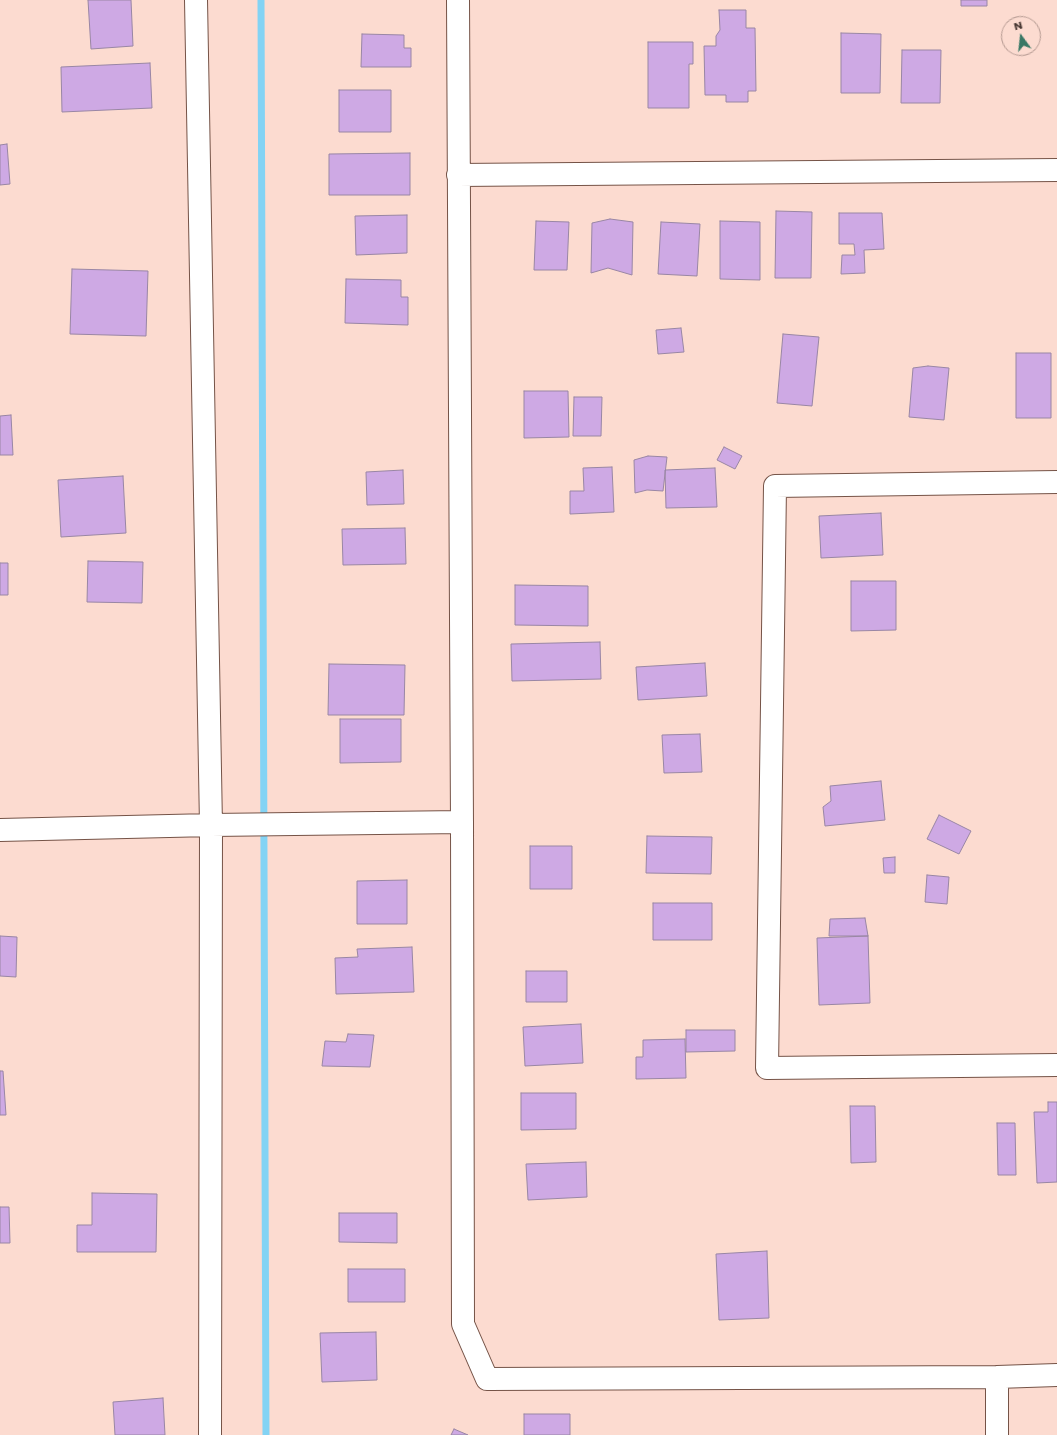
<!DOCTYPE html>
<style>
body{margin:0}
#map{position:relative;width:1057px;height:1435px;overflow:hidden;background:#fcdbd0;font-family:Poppins,sans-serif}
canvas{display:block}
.north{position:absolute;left:1001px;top:16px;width:40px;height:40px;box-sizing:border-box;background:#fcdbd0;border:1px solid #b49991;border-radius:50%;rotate:345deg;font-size:11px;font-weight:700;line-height:16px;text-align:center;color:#473732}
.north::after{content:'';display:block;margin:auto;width:14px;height:18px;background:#397865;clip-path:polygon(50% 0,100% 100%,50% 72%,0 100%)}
</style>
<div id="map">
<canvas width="1057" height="1435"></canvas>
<div class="north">N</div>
</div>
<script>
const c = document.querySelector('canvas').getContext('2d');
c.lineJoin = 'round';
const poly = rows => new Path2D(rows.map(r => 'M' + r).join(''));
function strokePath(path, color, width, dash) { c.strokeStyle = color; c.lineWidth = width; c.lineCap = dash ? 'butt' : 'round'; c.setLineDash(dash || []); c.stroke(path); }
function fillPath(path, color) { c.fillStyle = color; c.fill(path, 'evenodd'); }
const stream = poly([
 [261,0,266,1435]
]);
const building = poly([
 [88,0,131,0,133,46,91,49,88,0],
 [961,0,987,0,987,6,961,6,961,0],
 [719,10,746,10,746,28,755,28,756,91,748,91,748,102,726,102,726,95,705,95,704,46,716,46,716,36,720,30,719,10],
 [841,33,881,34,880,93,841,93,841,33],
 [362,34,404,35,404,48,411,48,411,67,361,67,362,34],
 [648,42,693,42,693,64,689,64,689,108,648,108,648,42],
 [902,50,941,50,940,103,901,103,902,50],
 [150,63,152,108,62,112,61,67,150,63],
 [339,90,391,90,391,132,339,132,339,90],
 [7,144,10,184,0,185,0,145,7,144],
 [410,153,410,195,329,195,329,154,410,153],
 [776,211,812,212,811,278,775,278,776,211],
 [839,213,882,213,884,249,864,250,865,273,841,274,842,255,855,255,854,244,839,244,839,213],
 [407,215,407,253,356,255,355,216,407,215],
 [610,219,633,222,632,275,608,268,591,273,592,223,610,219],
 [536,221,569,222,567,270,534,270,536,221],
 [720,221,760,222,760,280,720,279,720,221],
 [661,222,700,224,697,276,658,274,661,222],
 [72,269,148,271,146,336,70,334,72,269],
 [346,279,401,280,401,297,408,297,408,325,345,323,346,279],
 [681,328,684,352,658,354,656,330,681,328],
 [783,334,819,337,812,406,777,403,783,334],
 [1016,353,1051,353,1051,418,1016,418,1016,353],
 [928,366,949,368,944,420,909,417,913,368,928,366],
 [524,391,568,391,569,437,524,438,524,391],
 [574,397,602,397,601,436,573,436,574,397],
 [11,415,13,455,0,455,0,416,11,415],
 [724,447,742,456,735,469,717,460,724,447],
 [648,456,667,457,663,491,647,490,635,493,634,460,648,456],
 [612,467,614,512,570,514,570,491,584,491,583,468,612,467],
 [715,468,717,507,666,508,665,470,715,468],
 [403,470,404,504,367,505,366,472,403,470],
 [123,476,126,533,61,537,58,480,123,476],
 [881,513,883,555,821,558,819,516,881,513],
 [405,528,406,564,343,565,342,529,405,528],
 [88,561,143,562,142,603,87,602,88,561],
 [0,563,8,563,8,595,0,595,0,563],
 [851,581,896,581,896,630,851,631,851,581],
 [515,585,588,586,588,626,515,625,515,585],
 [600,642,601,679,512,681,511,644,600,642],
 [705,663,707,696,638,700,636,667,705,663],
 [329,664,405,665,404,715,328,715,329,664],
 [340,719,401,719,401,762,340,763,340,719],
 [700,734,702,772,664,773,662,735,700,734],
 [881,781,885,820,825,826,823,807,831,801,830,786,881,781],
 [939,815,971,831,959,854,927,839,939,815],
 [647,836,712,837,711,874,646,873,647,836],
 [530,846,572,846,572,889,530,889,530,846],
 [895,857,895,873,884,873,883,858,895,857],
 [927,875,949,877,947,904,925,902,927,875],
 [407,880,407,924,357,924,357,881,407,880],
 [653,903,712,903,712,940,653,940,653,903],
 [865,918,868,936,829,936,830,919,865,918],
 [0,936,17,937,16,977,0,976,0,936],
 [868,936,870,1003,819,1005,817,938,868,936],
 [412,947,414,992,336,994,335,958,358,957,357,949,412,947],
 [526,971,567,971,567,1002,526,1002,526,971],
 [581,1024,583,1063,525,1066,523,1027,581,1024],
 [686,1030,735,1030,735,1051,686,1052,686,1030],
 [348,1034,374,1035,370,1067,322,1066,325,1041,346,1042,348,1034],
 [685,1039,686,1078,636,1079,636,1057,643,1057,643,1040,685,1039],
 [0,1071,3,1071,6,1115,0,1115,0,1071],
 [521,1093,576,1093,576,1129,521,1130,521,1093],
 [1048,1102,1057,1102,1057,1182,1037,1183,1034,1112,1048,1112,1048,1102],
 [850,1106,875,1106,876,1162,851,1163,850,1106],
 [997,1123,1015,1123,1016,1175,998,1175,997,1123],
 [586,1162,587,1197,528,1200,526,1164,586,1162],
 [92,1193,157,1194,156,1252,77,1252,77,1225,92,1225,92,1193],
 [0,1207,9,1207,10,1243,0,1243,0,1207],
 [339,1213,397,1213,397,1243,339,1242,339,1213],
 [767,1251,769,1318,719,1320,716,1254,767,1251],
 [348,1269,405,1269,405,1302,348,1302,348,1269],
 [376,1332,377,1380,322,1382,320,1333,376,1332],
 [163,1398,165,1435,115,1435,113,1402,163,1398],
 [524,1414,570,1414,570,1435,524,1435,524,1414],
 [454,1429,468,1435,451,1435,454,1429]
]);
const minor = poly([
 [196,0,211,825,210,1435],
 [458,0,462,822,463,1324,487,1379,997,1377],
 [458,175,1057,170],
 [1057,482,775,486,767,1068,1057,1065],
 [0,830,211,825,462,822],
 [997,1435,997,1377,1057,1375]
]);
strokePath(stream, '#83d3f4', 7);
fillPath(building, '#cea9e4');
strokePath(building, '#9986a4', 1);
strokePath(minor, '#755347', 24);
strokePath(minor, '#fff', 22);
</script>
